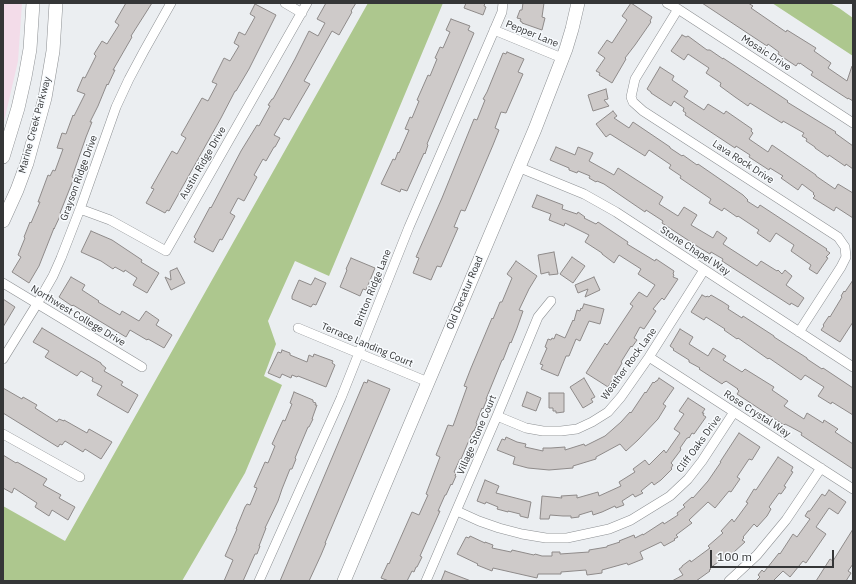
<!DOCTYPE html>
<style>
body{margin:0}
#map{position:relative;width:856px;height:584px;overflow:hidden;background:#ebeef1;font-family:"IBM Plex Sans",sans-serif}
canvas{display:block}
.frame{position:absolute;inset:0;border:4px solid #353637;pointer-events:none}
.scale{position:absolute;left:710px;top:550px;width:124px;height:18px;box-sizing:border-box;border:2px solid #353637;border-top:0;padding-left:5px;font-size:12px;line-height:14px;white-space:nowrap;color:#353637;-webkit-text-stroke:3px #f8fbfe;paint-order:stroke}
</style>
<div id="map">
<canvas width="856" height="584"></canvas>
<div class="frame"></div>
<div class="scale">100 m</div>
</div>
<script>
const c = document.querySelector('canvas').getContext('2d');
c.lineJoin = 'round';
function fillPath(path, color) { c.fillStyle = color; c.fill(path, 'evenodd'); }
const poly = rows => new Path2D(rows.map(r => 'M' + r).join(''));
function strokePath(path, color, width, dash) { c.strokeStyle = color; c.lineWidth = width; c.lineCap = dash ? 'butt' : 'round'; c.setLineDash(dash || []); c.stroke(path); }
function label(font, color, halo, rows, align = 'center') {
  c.font = font + ' "IBM Plex Sans",sans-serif'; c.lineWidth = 3; c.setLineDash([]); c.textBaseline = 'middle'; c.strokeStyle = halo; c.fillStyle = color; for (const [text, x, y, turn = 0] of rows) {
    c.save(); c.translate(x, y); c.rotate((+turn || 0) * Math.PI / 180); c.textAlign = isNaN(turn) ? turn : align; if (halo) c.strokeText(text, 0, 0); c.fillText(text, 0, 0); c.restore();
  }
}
const education = poly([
 [3,3,22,3,18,61,3,126]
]);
const green = poly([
 [368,3,443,3,329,276,295,261,268,321,276,344,264,376,282,385,245,473,182,581,3,581,3,506,65,541],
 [772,3,830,3,839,8,853,18,853,56]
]);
const building = poly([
 [126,3,152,3,131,36,132,37,113,70,115,70,108,85,107,84,98,106,90,122,92,122,86,137,72,177,74,178,60,213,61,214,54,229,54,228,39,266,29,283,12,272,21,257,18,255,25,238,24,237,30,222,31,223,40,202,38,202,48,175,50,176,53,170,55,171,63,149,57,148,62,133,66,134,73,115,74,116,85,94,77,91,83,77,85,78,96,56,94,54,102,41,107,44,119,25,115,22,126,3],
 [326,3,356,3,351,11,352,12,339,35,332,31,304,81,310,84,289,120,284,118,274,135,280,138,275,147,274,147,266,161,263,159,254,175,257,177,244,201,238,198,230,213,235,216,222,240,220,239,213,252,194,242,196,239,194,237,210,207,211,208,241,151,257,125,259,126,270,106,268,105,272,99,273,99,295,59,309,31,318,36,325,23,317,19,326,3],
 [466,3,485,3,484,6,486,7,483,15,464,8,466,3],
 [523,3,544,3,542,17,545,18,542,30,522,23,522,22,520,21,521,19,517,18,520,10,522,10,523,3],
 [631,3,652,17,650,21,651,22,635,45,625,58,626,59,612,83,599,75,600,73,596,71,605,58,598,53,607,40,612,43,627,20,622,16,631,3],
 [702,3,748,3,753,6,751,8,767,19,786,32,787,30,816,48,814,51,831,63,828,68,847,81,852,66,853,66,853,101,848,98,848,99,811,75,813,72,807,68,800,63,800,64,798,63,796,66,778,54,779,52,768,44,767,46,702,3],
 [255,4,276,15,249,69,236,91,235,91,221,118,169,211,167,210,165,213,146,203,154,189,151,188,172,151,177,154,186,138,181,135,202,98,208,101,217,84,212,82,224,58,230,61,239,46,234,43,239,32,245,35,255,17,250,14,255,4],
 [451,19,470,26,468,30,474,33,427,144,428,145,425,154,424,153,407,191,401,189,400,192,381,184,393,159,395,160,398,152,399,153,409,130,405,129,410,117,412,118,419,101,417,100,428,75,430,76,437,59,435,58,440,47,443,48,450,32,446,30,451,19],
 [682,35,686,37,688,36,707,50,710,50,723,59,723,58,788,101,787,102,836,132,835,133,853,146,853,169,846,164,845,166,829,155,828,157,815,148,815,147,806,141,807,139,802,136,804,133,783,121,782,123,750,103,748,106,735,97,720,86,721,83,706,73,709,68,688,54,684,60,671,51,682,35],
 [507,52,524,59,518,72,523,74,506,113,501,112,495,128,499,130,493,145,465,211,461,210,454,227,458,228,441,267,437,266,431,280,413,273,419,258,416,257,442,198,474,119,477,120,485,100,483,99,487,92,503,53,506,54,507,52],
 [660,67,674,76,672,80,688,91,684,97,704,110,708,104,724,114,726,111,752,129,751,131,753,133,749,139,768,152,772,145,816,175,816,176,835,189,838,184,853,193,853,218,836,207,834,211,813,198,815,196,813,194,814,193,802,184,798,190,781,178,783,176,770,168,769,170,749,157,750,155,736,146,735,148,685,115,686,113,683,111,684,108,674,101,671,106,651,93,651,92,647,89,660,67],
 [606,89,608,99,604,100,609,106,593,111,588,95,606,89],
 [613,111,617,116,614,118,629,128,633,122,670,147,670,148,682,156,683,155,697,165,698,164,743,195,748,200,747,201,758,208,760,205,827,249,826,250,830,253,826,257,828,258,817,274,809,269,811,265,791,251,794,245,776,233,770,242,757,233,759,230,738,216,737,217,724,208,722,211,709,203,711,199,680,178,681,176,669,168,671,165,649,150,645,156,610,134,606,137,596,124,613,111],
 [556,147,575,155,578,147,593,153,589,161,614,175,618,168,663,197,659,204,678,216,684,207,697,215,691,225,713,238,717,231,727,238,723,244,757,266,761,261,777,271,778,270,782,274,785,270,792,276,786,285,804,298,798,307,791,303,790,305,722,261,723,259,711,252,710,254,700,248,662,223,663,221,646,210,645,212,604,184,597,181,596,182,589,178,590,176,578,171,577,173,569,170,569,168,550,160,556,147],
 [537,195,563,205,562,209,577,214,578,212,585,217,584,218,596,224,598,222,628,242,627,244,655,261,656,259,674,271,673,274,674,275,673,277,678,279,664,300,662,298,653,309,656,311,644,329,640,327,634,338,637,340,632,347,631,346,621,362,622,363,608,387,586,373,605,343,607,345,633,306,630,304,639,292,647,297,655,285,638,274,641,269,619,255,614,263,602,254,602,253,585,242,589,235,565,223,564,226,549,220,551,214,532,207,537,195],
 [91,231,112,240,142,260,141,262,159,273,147,293,133,285,137,278,125,270,124,272,115,267,113,269,101,261,81,252,91,231],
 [554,252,558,274,549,275,549,272,541,274,538,255,554,252],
 [572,257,585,266,573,283,560,274,572,257],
 [351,258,375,268,366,290,363,289,360,296,340,287,347,270,346,269,351,258],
 [516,261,537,276,529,289,519,310,523,311,517,328,511,343,510,342,503,360,502,360,486,399,487,399,483,409,482,408,476,423,477,424,474,431,473,431,461,459,460,459,454,472,456,473,455,476,456,476,452,485,451,484,446,495,445,495,438,511,440,511,420,556,422,557,417,567,416,567,414,572,412,571,407,581,389,581,381,578,388,563,389,564,412,512,419,515,428,495,426,494,440,457,436,455,448,425,453,426,467,387,464,386,471,368,492,318,493,319,500,302,502,302,512,278,507,274,516,261],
 [177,268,185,283,171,290,165,277,171,280,170,271,177,268],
 [71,277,85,285,82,290,99,301,98,302,120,315,122,311,139,321,146,311,159,320,156,325,172,335,164,348,148,339,147,340,130,330,126,337,73,305,72,306,59,297,71,277],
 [594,277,600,290,585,297,588,289,578,293,575,285,594,277],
 [315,278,326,283,316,305,313,304,311,307,292,299,292,296,299,280,311,285,315,278],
 [853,280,853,322,840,342,821,330,824,326,823,325,829,316,830,317,842,297,841,296,844,291,845,292,853,280],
 [702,295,706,297,707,296,709,297,711,295,723,302,729,306,728,309,742,318,743,316,774,336,774,337,807,358,807,359,822,369,823,368,853,388,853,415,832,402,831,404,818,396,824,387,805,375,801,380,769,358,768,359,738,338,737,339,724,330,725,329,706,317,704,320,691,312,702,295],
 [3,299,15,307,3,327,3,299],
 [584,304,604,309,600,324,589,321,580,341,576,339,569,356,566,356,558,376,541,369,543,365,540,364,547,348,545,347,548,339,551,340,552,338,554,339,556,334,565,338,573,320,574,321,577,310,580,311,581,308,582,309,584,304],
 [42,328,101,363,101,364,106,368,104,371,123,382,121,385,138,395,128,413,97,395,102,386,92,381,93,378,81,371,77,376,45,357,49,351,33,342,42,328],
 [680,329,693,337,689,344,708,356,713,348,726,356,723,360,742,372,745,369,774,387,772,390,788,401,784,406,804,419,807,413,823,423,824,420,838,429,835,432,853,444,853,469,801,435,802,433,791,427,785,424,784,425,737,394,739,391,737,389,738,389,726,381,725,382,724,382,722,384,699,369,700,368,689,362,689,360,673,350,674,349,670,346,680,329],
 [282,350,290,353,290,355,307,362,309,355,313,357,314,354,333,361,332,363,335,365,326,387,298,376,297,377,292,375,291,378,282,374,280,378,268,373,278,352,281,353,282,350],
 [584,378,595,397,591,399,593,402,583,408,570,387,584,378],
 [659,378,674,388,663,404,666,406,658,419,638,440,626,451,620,444,596,457,596,459,573,466,573,468,549,470,528,468,513,464,515,457,497,450,502,439,505,440,506,437,517,442,526,444,525,447,543,451,543,448,551,448,565,447,565,450,584,444,585,446,605,436,621,422,630,412,631,413,645,392,646,393,653,382,654,383,656,381,657,381,659,378],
 [368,380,390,389,325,543,326,543,321,555,309,581,280,581,364,382,367,383,368,380],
 [3,388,22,399,23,397,37,405,35,408,57,422,59,419,64,421,64,420,87,433,89,429,112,442,101,459,85,449,83,452,65,441,62,445,60,444,58,447,3,413,3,388],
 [294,392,313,400,313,402,316,403,315,405,317,405,312,419,313,419,309,427,308,427,295,458,296,459,292,469,290,469,282,489,278,501,265,528,266,528,259,546,260,546,257,554,255,554,243,581,224,581,233,560,225,556,237,529,236,529,245,507,247,504,250,505,257,488,254,487,265,462,268,463,275,446,272,444,283,420,285,421,292,404,290,403,294,392],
 [527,392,541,398,536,411,522,406,527,392],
 [549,393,564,393,564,412,556,413,556,411,553,411,553,408,549,408,549,393],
 [688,398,705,409,702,413,704,413,703,415,706,417,694,434,692,433,689,438,689,437,688,438,687,438,680,448,681,449,680,451,671,463,673,465,671,468,672,469,661,480,654,485,652,482,641,491,643,493,635,497,633,494,622,501,624,505,616,508,615,506,602,512,593,515,592,511,579,515,579,517,571,518,571,516,563,516,550,515,549,519,540,519,542,496,562,498,561,496,577,495,577,498,598,492,599,496,621,486,619,482,635,472,633,469,645,460,649,465,664,450,666,453,680,433,674,429,684,414,679,411,688,398],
 [739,433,760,447,752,460,749,459,737,477,740,479,731,492,729,491,715,508,708,502,689,520,692,523,676,535,678,537,674,539,675,540,664,546,661,542,640,552,643,559,628,565,627,563,602,570,602,573,587,575,586,570,561,572,561,574,538,574,537,578,493,568,492,571,477,565,478,564,457,554,466,537,469,538,470,536,485,543,485,542,493,545,492,548,511,552,512,550,534,555,535,554,542,556,552,556,552,552,560,552,560,554,589,552,589,550,607,547,607,546,620,542,619,541,634,535,635,538,643,534,643,535,663,522,664,524,678,515,677,513,685,507,683,505,692,497,693,498,708,481,721,462,720,462,739,433],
 [3,455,16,463,17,462,47,479,43,485,61,495,59,498,75,507,68,520,52,510,49,516,35,507,37,503,14,488,12,493,3,488,3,455],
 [778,457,793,467,791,471,793,472,784,486,786,487,781,494,779,493,769,507,771,509,767,516,757,527,754,524,743,537,744,538,742,540,745,542,723,562,721,560,710,568,711,569,709,570,710,571,696,581,672,581,683,575,679,569,682,567,682,566,690,560,691,562,710,548,708,546,723,533,721,531,732,519,734,522,748,503,746,502,754,489,756,490,778,457],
 [485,480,499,486,496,493,531,502,528,518,520,516,520,514,508,511,508,512,497,509,498,507,486,502,485,504,477,501,485,480],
 [829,490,846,502,838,514,829,508,816,527,826,534,806,563,803,561,790,577,783,571,773,581,756,581,760,577,758,575,762,570,764,572,779,553,780,554,793,534,797,537,810,519,805,516,808,511,810,511,822,494,825,496,829,490],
 [853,529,853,564,848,571,851,573,846,581,816,581,830,559,833,561,853,529],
 [445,571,471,581,441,581,445,571]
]);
const street = poly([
 [285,3,302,13],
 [667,3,678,9,853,123],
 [678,9,635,79,631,97,633,102,643,111,838,237,845,247,846,257,841,267,799,332],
 [494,30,562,58],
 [518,167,584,194,616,212,853,367],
 [80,209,110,220,166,251,307,3],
 [3,283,142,367],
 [298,328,428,382],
 [649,357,853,489],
 [3,359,37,304,53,276,61,258,80,209,116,107,129,79,144,51,171,3],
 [497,416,526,428,543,431,561,431,577,429,592,422,608,412,621,397,649,357,704,270],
 [3,434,80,477],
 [457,511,479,521,499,528,522,534,546,538,567,538,609,529,631,520,670,496,688,479,702,461,734,412],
 [259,581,341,398,409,227,490,40,502,12,503,3],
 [426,581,497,416,538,317,551,301],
 [729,581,757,555,786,520,821,468]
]);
const secondary = poly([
 [3,157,18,108,25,77,30,49,33,3],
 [3,221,17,190,27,163,45,98,53,51,56,3],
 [344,581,535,129,566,49,572,29,578,3]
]);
const streetNames = [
 ["Pepper Lane",532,34,22],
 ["Mosaic Drive",766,53,33],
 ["Marine Creek Parkway",35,125,-75],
 ["Lava Rock Drive",743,162,33],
 ["Austin Ridge Drive",203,163,-60],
 ["Grayson Ridge Drive",79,178,-70],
 ["Stone Chapel Way",695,251,33],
 ["Britton Ridge Lane",373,288,-68],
 ["Old Decatur Road",465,293,-67],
 ["Northwest College Drive",78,316,31],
 ["Terrace Landing Court",367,345,23],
 ["Weather Rock Lane",629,364,-54],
 ["Rose Crystal Way",757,414,33],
 ["Village Stone Court",477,435,-67],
 ["Cliff Oaks Drive",699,444,-54]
];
fillPath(education, '#f3dce9');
fillPath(green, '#adc78e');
fillPath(building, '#cecac9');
strokePath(building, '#8e8a89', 1);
strokePath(street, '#8d9093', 10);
strokePath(secondary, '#8d9093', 14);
strokePath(street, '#fff', 9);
strokePath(secondary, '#fff', 13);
label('10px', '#353637', '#f8fbfe', streetNames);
</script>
